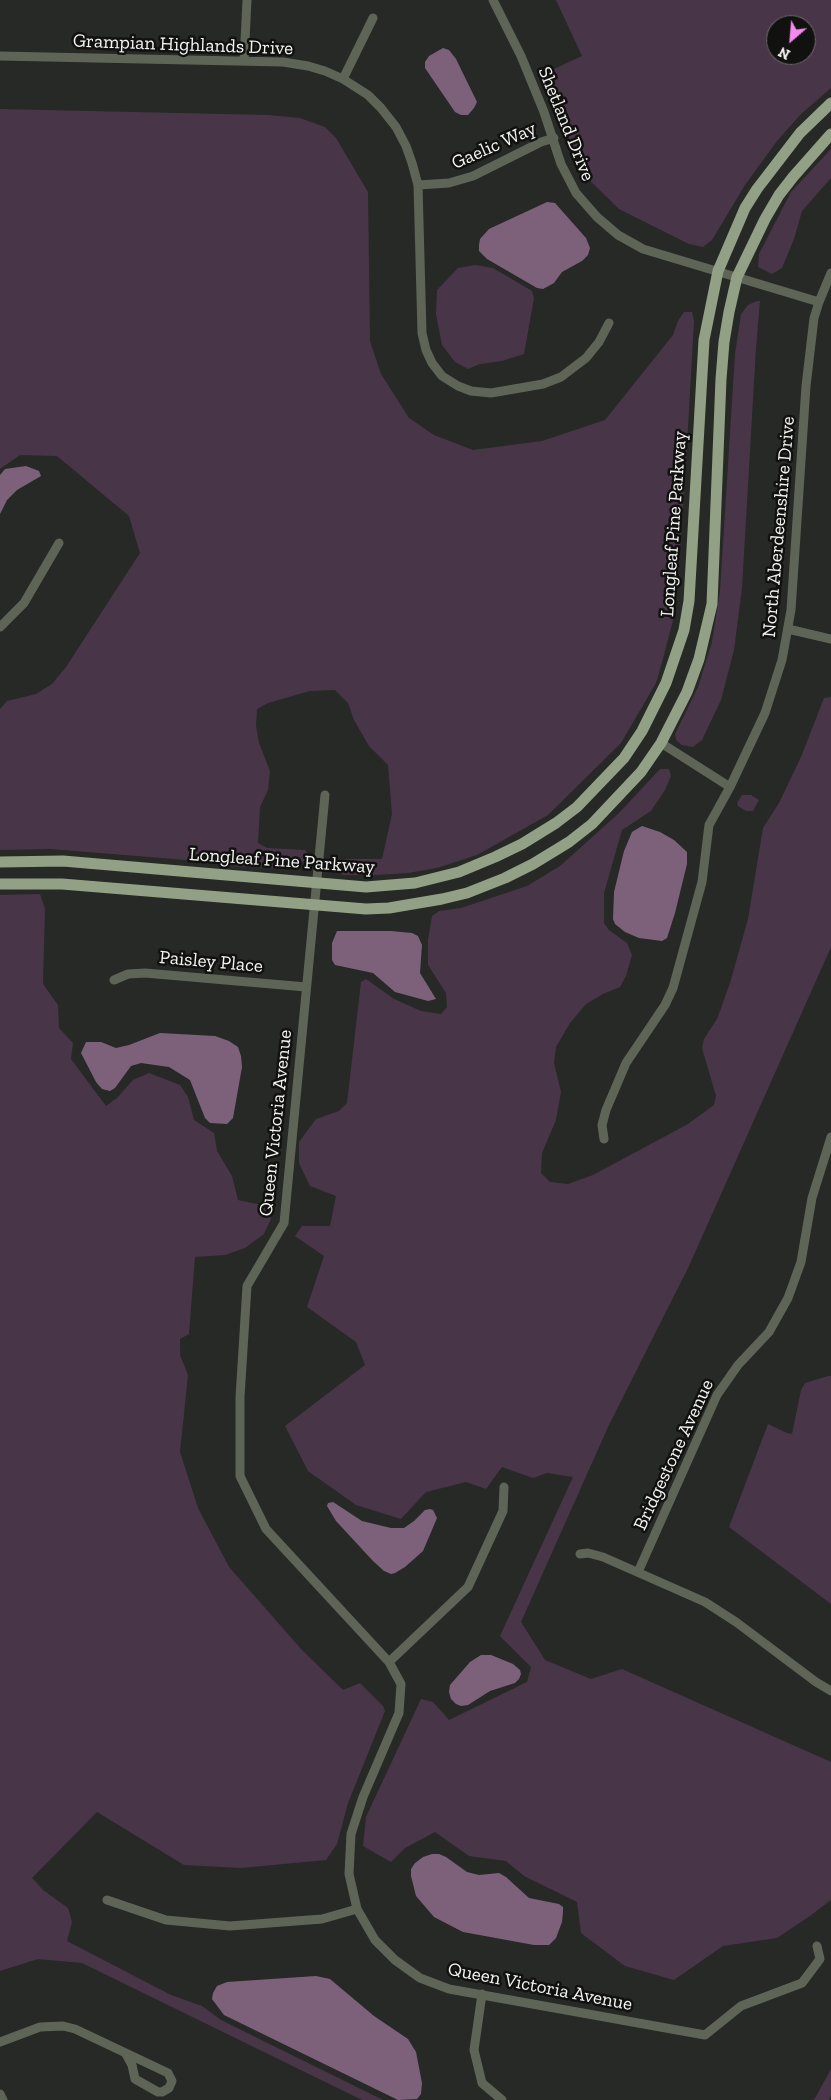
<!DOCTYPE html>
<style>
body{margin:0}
#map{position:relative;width:831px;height:2100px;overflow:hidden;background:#272926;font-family:"Zilla Slab",serif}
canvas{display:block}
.north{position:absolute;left:766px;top:15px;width:50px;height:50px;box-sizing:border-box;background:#111110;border:1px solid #6c6c6b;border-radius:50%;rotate:207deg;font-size:14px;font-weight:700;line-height:20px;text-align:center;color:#f4f4f3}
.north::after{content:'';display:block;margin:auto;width:18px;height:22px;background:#f489ef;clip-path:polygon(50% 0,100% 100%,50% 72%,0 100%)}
</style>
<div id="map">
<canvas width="831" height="2100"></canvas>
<div class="north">N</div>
</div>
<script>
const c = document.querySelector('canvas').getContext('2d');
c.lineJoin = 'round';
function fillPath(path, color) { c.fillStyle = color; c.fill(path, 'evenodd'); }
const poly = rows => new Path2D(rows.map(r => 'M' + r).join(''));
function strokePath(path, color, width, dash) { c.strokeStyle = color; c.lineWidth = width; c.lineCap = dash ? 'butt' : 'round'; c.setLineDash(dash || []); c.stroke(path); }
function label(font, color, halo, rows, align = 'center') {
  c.font = font + ' "Zilla Slab",serif'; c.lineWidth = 5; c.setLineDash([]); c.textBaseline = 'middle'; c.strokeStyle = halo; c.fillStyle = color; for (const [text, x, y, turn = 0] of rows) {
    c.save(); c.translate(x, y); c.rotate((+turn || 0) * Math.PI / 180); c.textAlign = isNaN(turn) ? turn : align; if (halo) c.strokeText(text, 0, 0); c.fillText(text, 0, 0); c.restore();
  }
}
const green = poly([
 [556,0,831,0,831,88,801,114,777,141,745,185,712,240,703,247,689,244,619,209,578,169,549,76,554,69,582,56],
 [776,25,806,25,806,55,776,55],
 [0,109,268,115,300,118,325,127,336,138,368,192,370,341,381,374,409,418,434,435,473,450,542,441,605,420,673,335,678,321,684,312,692,312,694,321,685,481,677,588,674,616,664,655,656,683,621,743,548,815,477,855,437,868,408,873,376,875,343,875,338,872,337,866,340,859,382,859,392,814,388,765,369,746,354,720,348,703,335,690,310,691,268,703,257,709,256,726,259,743,270,771,268,790,260,807,258,843,267,848,305,850,308,854,304,861,298,864,294,869,227,866,186,860,50,849,0,850,0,709,7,701,36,694,52,684,66,667,140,553,129,516,57,456,20,455,0,469],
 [831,149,831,178,802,211,794,239,782,268,772,274,758,267,759,254,791,192],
 [475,265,493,268,532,291,534,298,524,354,502,361,480,364,468,369,455,362,442,345,436,314,437,290,458,268],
 [757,301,760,301,756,348,742,588,734,650,721,700,702,740,693,747,682,745,676,740,675,734,698,687,712,642,720,591,735,354,741,314,748,305],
 [831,697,831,947,689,1266,608,1427,521,1622,545,1660,591,1679,622,1669,831,1762,831,1900,807,1918,777,1938,723,1946,674,1980,625,1966,581,1933,577,1902,524,1876,506,1861,469,1856,435,1832,405,1848,391,1862,363,1846,366,1817,421,1699,433,1702,449,1720,527,1682,531,1667,500,1636,573,1477,547,1473,533,1478,502,1467,486,1489,466,1482,426,1492,401,1519,356,1505,308,1471,285,1426,365,1365,356,1342,307,1307,324,1256,295,1236,302,1226,330,1226,336,1196,310,1186,299,1163,299,1142,316,1119,339,1111,347,1103,361,982,366,979,394,999,421,1011,441,1014,447,1007,446,993,428,965,428,940,432,916,439,911,461,908,527,886,560,866,619,813,660,769,669,769,671,776,665,790,651,811,622,830,604,893,604,923,609,930,627,943,632,955,626,976,620,987,603,994,586,1004,570,1023,556,1047,554,1063,561,1092,556,1120,542,1153,541,1173,550,1182,568,1184,593,1175,688,1124,714,1105,716,1096,702,1048,704,1039,717,1019,730,983,748,919,763,828,779,803,801,757,824,698],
 [742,795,751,795,759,800,753,811,746,811,738,806,737,803],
 [40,894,45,909,43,984,58,1005,59,1028,73,1043,71,1059,106,1106,117,1098,133,1080,149,1073,180,1085,188,1097,194,1120,214,1133,217,1151,232,1176,238,1200,267,1206,271,1219,264,1234,245,1248,225,1255,195,1257,189,1334,180,1339,180,1355,188,1375,180,1452,198,1508,229,1567,302,1650,343,1690,360,1683,383,1706,385,1711,348,1803,337,1844,326,1860,241,1868,184,1865,97,1812,32,1878,43,1890,68,1908,72,1922,67,1941,171,1995,202,2006,221,2020,383,2100,362,2100,82,1963,38,1959,0,1971,0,895],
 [828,1376,831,1376,831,1604,729,1527,768,1424,787,1433,792,1434,801,1390,805,1383],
 [831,2069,831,2096,829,2100,814,2100]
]);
const water = poly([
 [443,48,449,50,456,59,477,102,474,108,468,115,461,115,455,112,425,68,425,62,429,56],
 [547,202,555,203,586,238,590,248,588,255,582,261,562,272,554,283,543,289,537,288,487,259,479,251,479,245,480,239,489,229],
 [26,466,39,471,41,476,17,490,7,500,0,514,0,475,5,469],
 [642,826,660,832,674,840,687,852,687,864,675,913,667,938,662,941,639,938,625,932,615,924,613,919,614,892,624,851,632,832],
 [337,931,391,931,412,933,418,936,422,945,420,973,436,999,428,1001,395,992,373,973,335,965,332,960,332,943],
 [160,1033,215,1036,229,1041,238,1047,241,1056,242,1067,233,1118,227,1124,210,1123,205,1118,190,1080,169,1067,141,1063,131,1066,115,1088,110,1091,102,1089,96,1082,81,1053,86,1042,101,1042,116,1048,129,1045],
 [333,1502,362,1521,391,1528,404,1528,414,1521,425,1510,430,1509,433,1510,437,1518,423,1551,405,1567,395,1573,391,1574,384,1571,373,1561,336,1521,327,1506,328,1503],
 [481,1655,491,1655,513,1664,520,1670,521,1674,519,1679,515,1683,490,1691,468,1705,461,1706,456,1704,451,1699,449,1692,450,1685,470,1662],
 [432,1854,439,1854,446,1857,467,1872,479,1875,499,1873,506,1877,529,1898,559,1904,563,1907,563,1912,562,1922,556,1938,549,1945,534,1945,463,1932,434,1917,416,1896,411,1876,411,1869,415,1863,423,1857],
 [316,1976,330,1979,374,2016,408,2039,416,2052,422,2083,421,2094,417,2099,398,2100,224,2015,212,1999,213,1993,217,1986,227,1982]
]);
const minor = poly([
 [493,0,521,56,544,112,561,164,576,193,597,217,618,235,643,249,819,302],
 [0,56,283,62,308,66,325,71,343,79,368,95,381,108,396,127,406,146,412,163,418,185,422,333,426,350,432,363,442,376,458,386,471,391,491,393,543,384,561,377,586,358,599,342,609,323],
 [244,61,247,0],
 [343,79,373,18],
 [418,185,449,183,473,176,541,142,554,138],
 [0,627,24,603,59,543],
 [788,629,831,639],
 [661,743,730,787],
 [325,795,284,1223,247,1286,240,1397,240,1476,266,1529,389,1662,401,1684,399,1713,363,1797,351,1834,349,1874,357,1909,375,1940,395,1960,420,1978,449,1989,705,2035,741,2006,802,1983,820,1959,817,1946],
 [114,980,128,974,145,973,306,987],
 [604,1139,602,1125,606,1110,626,1063,665,1005,673,988,702,882,709,825,730,787,765,713,782,660,791,610,806,386,814,318,819,302,831,273],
 [580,1554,588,1553,603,1557,705,1602,736,1622,816,1682,831,1691],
 [638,1572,717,1395,738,1365,769,1332,788,1298,801,1262,812,1198,831,1137],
 [389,1662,468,1587,503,1511,504,1487],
 [107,1900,166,1920,230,1926,322,1919,357,1909],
 [482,1994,474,2050,482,2083,502,2100],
 [0,2042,40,2027,63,2026,75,2029,168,2073,172,2081,169,2088,162,2092,158,2092,135,2079,132,2065,126,2054],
 [0,2094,3,2100]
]);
const major = poly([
 [0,862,63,861,366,887,415,883,459,872,495,857,522,844,556,823,577,807,624,758,642,731,666,683,684,630,689,601,704,340,718,271,745,208,757,189,800,133,831,103],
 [0,884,62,884,366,909,389,908,442,899,467,893,505,878,533,864,569,842,592,824,641,772,661,743,687,692,699,659,712,604,721,379,724,342,729,312,737,277,765,219,779,195,793,177,831,134]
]);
const streetNames = [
 ["Grampian Highlands Drive",183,45,2],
 ["Shetland Drive",566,124,68],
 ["Gaelic Way",494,146,-24],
 ["Longleaf Pine Parkway",674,524,-86],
 ["North Aberdeenshire Drive",779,527,-85],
 ["Longleaf Pine Parkway",282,861,4],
 ["Paisley Place",211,962,5],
 ["Queen Victoria Avenue",276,1123,-84],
 ["Bridgestone Avenue",674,1455,-65],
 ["Queen Victoria Avenue",540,1987,11]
];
fillPath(green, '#493548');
fillPath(water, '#7d617b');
strokePath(minor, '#5e6557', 9);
strokePath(major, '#92a185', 11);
label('19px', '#f4f4f3', '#111110', streetNames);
</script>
